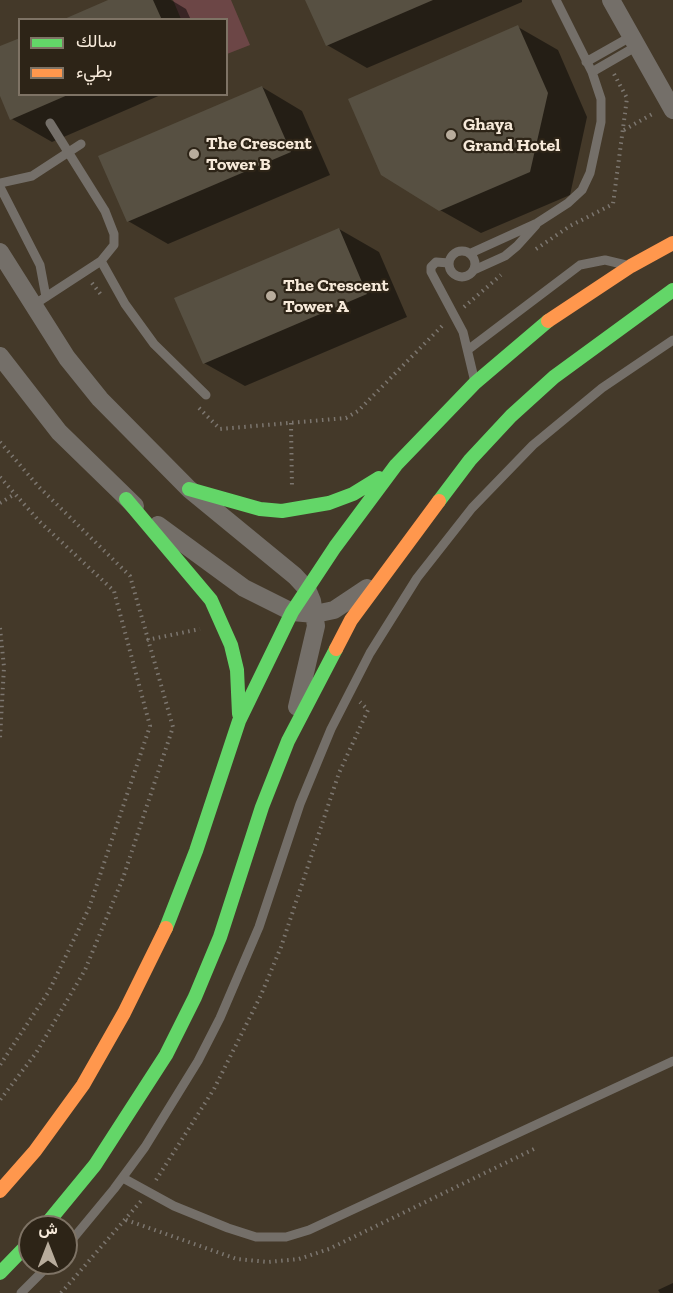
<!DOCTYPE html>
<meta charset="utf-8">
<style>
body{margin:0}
#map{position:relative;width:673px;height:1293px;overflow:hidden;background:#443929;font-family:"Zilla Slab",Vazirmatn,serif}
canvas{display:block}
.legend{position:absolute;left:18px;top:18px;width:210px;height:78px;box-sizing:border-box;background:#2d2417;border:2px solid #7e7365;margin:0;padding:8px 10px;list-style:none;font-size:18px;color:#f7eada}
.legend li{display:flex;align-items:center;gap:12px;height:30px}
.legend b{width:30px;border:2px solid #7e7365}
.north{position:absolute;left:18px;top:1215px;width:60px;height:60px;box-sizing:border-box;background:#2d2417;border:2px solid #7e7365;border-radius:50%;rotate:0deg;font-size:16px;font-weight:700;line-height:24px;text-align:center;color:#f7eada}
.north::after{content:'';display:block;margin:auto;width:21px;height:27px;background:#b8ac9c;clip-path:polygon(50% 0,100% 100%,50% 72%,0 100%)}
</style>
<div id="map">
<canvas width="673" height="1293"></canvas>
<ul class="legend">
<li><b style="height:8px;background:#63d668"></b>سالك</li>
<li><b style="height:8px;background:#ff974d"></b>بطيء</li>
</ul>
<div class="north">ش</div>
</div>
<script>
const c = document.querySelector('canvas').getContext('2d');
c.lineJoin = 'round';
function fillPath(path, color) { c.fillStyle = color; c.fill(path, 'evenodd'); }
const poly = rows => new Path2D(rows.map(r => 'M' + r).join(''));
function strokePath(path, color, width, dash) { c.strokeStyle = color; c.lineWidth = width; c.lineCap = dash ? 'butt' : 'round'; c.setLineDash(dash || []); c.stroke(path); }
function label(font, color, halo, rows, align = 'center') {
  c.font = font + ' "Zilla Slab",serif'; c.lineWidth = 4.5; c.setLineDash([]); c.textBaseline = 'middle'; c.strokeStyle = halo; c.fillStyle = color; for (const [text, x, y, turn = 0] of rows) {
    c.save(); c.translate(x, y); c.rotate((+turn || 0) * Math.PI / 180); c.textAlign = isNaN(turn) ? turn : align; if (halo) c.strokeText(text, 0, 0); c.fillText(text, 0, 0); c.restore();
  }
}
const green = poly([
 [173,0,231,0,250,45,227,54,226,20,181,19]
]);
const shadow = poly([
 [112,0,171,0,186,9,191,20,66,20],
 [307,0,522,0,522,2,367,68,327,45],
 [518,27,558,50,587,117,570,195,481,233,440,210],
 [0,48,20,94,163,94,52,142,12,119,0,93],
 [262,87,302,111,330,175,168,244,128,221],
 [339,229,379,252,407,317,245,386,204,363],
 [673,1283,673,1293,660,1293,658,1290]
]);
const building = poly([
 [108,0,153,0,162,20,62,20],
 [305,0,433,0,326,46],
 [518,25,548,93,530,172,439,211,381,175,348,99],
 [20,38,20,94,70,94,10,120,0,96,0,46],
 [262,86,291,152,127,222,98,156],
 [339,228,367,294,203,364,174,298]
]);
const path = poly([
 [624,130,654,113],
 [536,249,570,226,613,204,627,98,614,74],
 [92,283,102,296],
 [464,307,501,275],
 [199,408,220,429,346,418,358,411,444,324],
 [291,423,292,488],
 [0,442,39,487,130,576,173,727,123,878,85,970,36,1053,0,1100],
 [0,477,39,521,114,591,150,726,89,908,49,991,0,1065],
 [0,503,15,494],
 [0,628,4,667,0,738],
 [147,640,200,629],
 [156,1180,214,1089,261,995,281,947,339,773,368,710,360,702],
 [126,1220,237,1259,268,1262,299,1259,329,1249,534,1149],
 [61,1293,141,1201]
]);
const lane = poly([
 [586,62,632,36],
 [592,72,637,46],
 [0,183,32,176,81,144],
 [0,187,40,265,46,297],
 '449 264a13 13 0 1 1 26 0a13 13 0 1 1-26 0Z',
 [471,253,537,223,568,203,582,190,590,173,601,122,601,99,592,72,556,0],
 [101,261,125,304,154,344,206,395],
 [449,263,436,262,431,267,431,272,463,332,474,378],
 [474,270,505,256,517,246,536,225],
 [32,306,101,261,114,245,114,234,105,211,50,123],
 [469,349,580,265,605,260,626,265],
 [123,1178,174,1206,228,1228,256,1237,286,1237,309,1230,673,1061],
 [66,1247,114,1189,145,1147,198,1061,220,1018,259,927,300,804,331,729,370,653,417,578,472,508,533,445,602,388,673,340],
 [21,1293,51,1263]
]);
const street = poly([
 [611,0,673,110],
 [0,252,67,358,100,399,189,489,295,576,307,589,312,601,316,626,297,707],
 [0,356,59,432,135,506],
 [158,525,244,588,292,612,315,614,334,610,367,588]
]);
const fast = poly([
 [189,489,260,509,282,511,329,503,353,494,379,478],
 [126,499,211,600,231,645,237,670,239,714],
 [439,501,470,460,511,416,554,377,673,290],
 [166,928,196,851,239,721,292,612,335,547,396,465,475,383,548,321],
 [44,1227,95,1165,166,1055,195,997,220,937,262,807,288,741,336,649],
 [0,1273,30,1242]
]);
const slow = poly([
 [548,321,631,266,673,243],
 [336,649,351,620,439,501],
 [0,1191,35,1151,83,1085,124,1013,166,928]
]);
const markers = [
 [451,135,6,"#b8ac9c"],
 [194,154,6,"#b8ac9c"],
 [271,296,6,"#b8ac9c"]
];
const poiNames = [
 ["Ghaya",463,125],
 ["Grand Hotel",463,146],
 ["The Crescent",206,144],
 ["Tower B",206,165],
 ["The Crescent",283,286],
 ["Tower A",283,307]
];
fillPath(green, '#6c4646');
fillPath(shadow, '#0007');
fillPath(building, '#575042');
strokePath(path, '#7c766f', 4, [1.5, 4.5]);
strokePath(lane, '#746f69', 9);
strokePath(street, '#746f69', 18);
strokePath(fast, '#63d668', 14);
strokePath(slow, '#ff974d', 14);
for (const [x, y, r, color] of markers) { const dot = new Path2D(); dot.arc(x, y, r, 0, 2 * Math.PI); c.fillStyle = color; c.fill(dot); strokePath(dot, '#2d2417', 2); }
label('bold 18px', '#f7eada', '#2d2417', poiNames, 'left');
</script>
